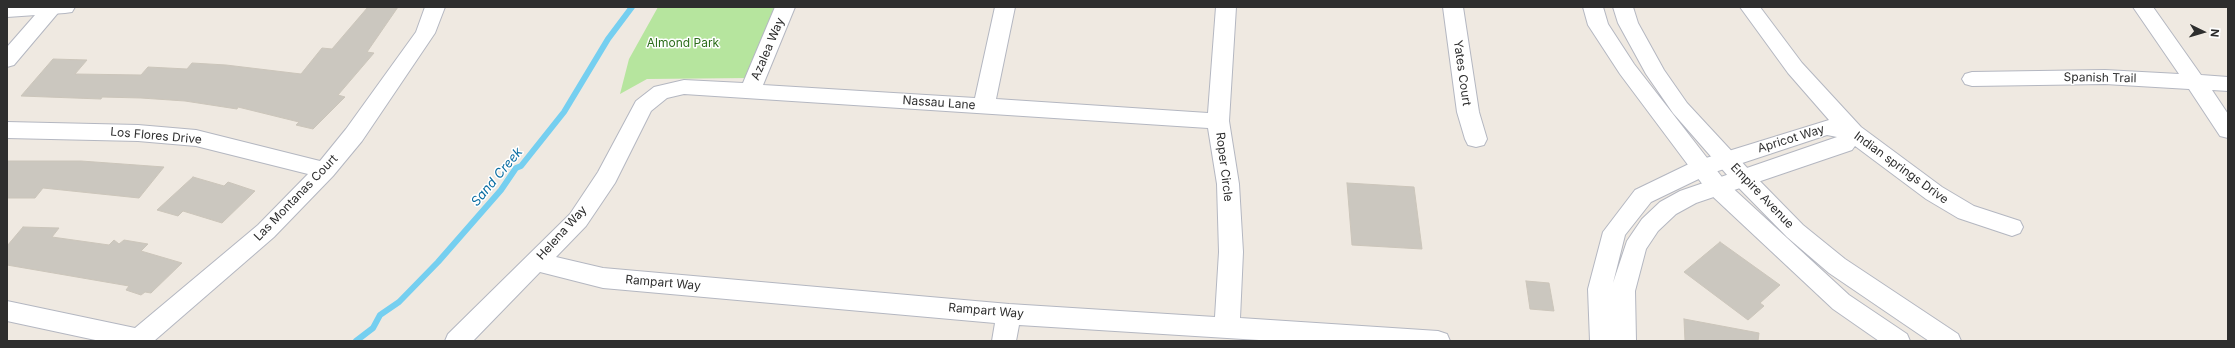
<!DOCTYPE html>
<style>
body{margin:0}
#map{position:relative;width:2235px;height:348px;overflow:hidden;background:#efe9e1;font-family:Inter,sans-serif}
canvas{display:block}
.frame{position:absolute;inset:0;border:8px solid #2e2e2e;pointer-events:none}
.north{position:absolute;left:2183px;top:12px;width:40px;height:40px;-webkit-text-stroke:3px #fff;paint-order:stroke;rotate:95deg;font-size:11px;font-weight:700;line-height:16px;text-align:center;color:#2e2e2e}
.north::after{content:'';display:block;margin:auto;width:14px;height:18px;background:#2e2e2e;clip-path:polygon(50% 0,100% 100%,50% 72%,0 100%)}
</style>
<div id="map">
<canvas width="2235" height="348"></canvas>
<div class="frame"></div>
<div class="north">N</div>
</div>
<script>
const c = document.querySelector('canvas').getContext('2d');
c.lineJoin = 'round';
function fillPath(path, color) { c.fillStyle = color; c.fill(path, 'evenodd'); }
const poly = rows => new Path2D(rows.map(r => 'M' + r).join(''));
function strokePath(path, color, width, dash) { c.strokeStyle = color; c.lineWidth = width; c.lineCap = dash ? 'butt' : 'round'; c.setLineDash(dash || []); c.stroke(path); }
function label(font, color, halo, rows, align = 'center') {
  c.font = font + ' Inter,sans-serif'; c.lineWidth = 3; c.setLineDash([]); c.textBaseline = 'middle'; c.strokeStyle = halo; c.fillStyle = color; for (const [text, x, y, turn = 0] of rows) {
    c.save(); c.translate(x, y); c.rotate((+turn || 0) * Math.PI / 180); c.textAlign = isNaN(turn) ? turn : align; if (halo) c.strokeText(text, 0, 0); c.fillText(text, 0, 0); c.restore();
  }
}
const green = poly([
 [658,7,781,7,749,78,647,79,620,94,629,59]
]);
const stream = poly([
 [356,341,373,328,380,315,399,302,438,262,501,190,516,168,521,166,564,112,608,39,632,7]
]);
const building = poly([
 [368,7,398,7,367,52,374,53,338,95,345,97,313,129,296,125,299,122,238,107,237,109,185,101,141,98,102,97,101,99,21,96,53,59,87,60,75,74,141,75,148,67,187,69,192,63,226,65,301,74,322,48,332,49,368,7],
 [7,161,81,161,164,167,139,198,43,188,35,198,7,198,7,161],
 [193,177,224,186,228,182,255,191,222,223,183,211,178,216,157,210,193,177],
 [1347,183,1414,187,1422,249,1352,245,1347,183],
 [23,227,59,228,52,237,109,245,114,240,119,244,124,240,148,244,141,251,182,263,151,293,145,292,141,295,126,290,129,286,7,265,7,246,23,227],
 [1720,242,1780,285,1760,303,1764,306,1748,320,1684,272,1720,242],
 [1526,281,1549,283,1554,311,1530,309,1526,281],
 [1684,319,1759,333,1758,341,1685,341,1684,319]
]);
const street = poly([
 [42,7,63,7,14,65,7,67,7,47,42,7],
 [425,7,445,7,435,33,362,141,333,176,274,237,154,341,100,341,7,321,7,301,135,328,258,225,308,174,196,146,138,141,7,138,7,122,138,125,196,130,320,161,346,129,416,32,425,7],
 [775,7,795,7,763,85,975,98,995,7,1015,7,996,99,1208,113,1216,7,1236,7,1229,121,1239,184,1243,252,1240,318,1438,331,1447,334,1450,341,1275,341,1019,325,1016,341,992,341,995,323,603,288,540,272,473,341,445,341,448,334,570,214,598,172,636,101,654,87,684,80,743,83,775,7],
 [684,94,1208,128,1217,184,1219,252,1215,317,1009,304,603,268,556,257,586,226,615,183,651,111,667,98,684,94],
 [1443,7,1463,7,1479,112,1487,139,1484,145,1476,147,1468,145,1465,139,1457,112,1443,7],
 [1740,7,1760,7,1802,63,1861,127,1942,187,1974,206,2020,221,2023,227,2020,233,2012,236,1958,218,1926,199,1855,146,1852,150,1696,203,1676,214,1658,231,1646,249,1635,291,1636,341,1590,341,1588,289,1603,232,1635,190,1693,162,1829,120,1788,73,1740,7],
 [1827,135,1837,137,1680,191,1660,202,1642,219,1627,241,1613,283,1625,235,1651,202,1709,174,1827,135],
 [2133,7,2153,7,2201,75,2228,77,2228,91,2212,90,2228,114,2228,138,2220,136,2189,89,2105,84,1972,86,1965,84,1962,79,1965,74,1972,72,2105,70,2179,74,2133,7]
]);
const secondary = poly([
 [7,7,75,7,72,12,65,13,7,17,7,7],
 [1583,7,1603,7,1608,24,1634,64,1725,181,1849,295,1907,334,1910,341,1879,341,1833,309,1709,193,1620,74,1588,25,1583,7],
 [1613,7,1633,7,1638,23,1664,70,1687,103,1751,172,1803,225,1845,259,1958,334,1961,341,1929,341,1829,273,1787,237,1735,184,1673,113,1646,74,1618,23,1613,7]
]);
const parkNames = [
 ["Almond Park",683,43]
];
const streetNames = [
 ["Azalea Way",768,49,-67],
 ["Yates Court",1462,73,82],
 ["Spanish Trail",2100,78,1],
 ["Nassau Lane",939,103,4],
 ["Los Flores Drive",156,136,5],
 ["Apricot Way",1791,139,-17],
 ["Roper Circle",1224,167,83],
 ["Indian springs Drive",1901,168,36],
 ["Empire Avenue",1762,196,46],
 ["Las Montanas Court",296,198,-46],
 ["Helena Way",562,233,-48],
 ["Rampart Way",663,283,5],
 ["Rampart Way",986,311,5]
];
const waterNames = [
 ["Sand Creek",497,177,-50]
];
fillPath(green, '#b6e59e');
strokePath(stream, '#75cff0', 6);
fillPath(building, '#cbc7bf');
strokePath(building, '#cbc5ba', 1);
strokePath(street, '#b4b7c1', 2);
strokePath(secondary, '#b4b7c1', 2);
fillPath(street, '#fff');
fillPath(secondary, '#fff');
label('12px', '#2c6e1b', '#fff', parkNames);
label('12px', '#2e2e2e', '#fff', streetNames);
label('italic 13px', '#0d6fa3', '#fff', waterNames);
</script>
